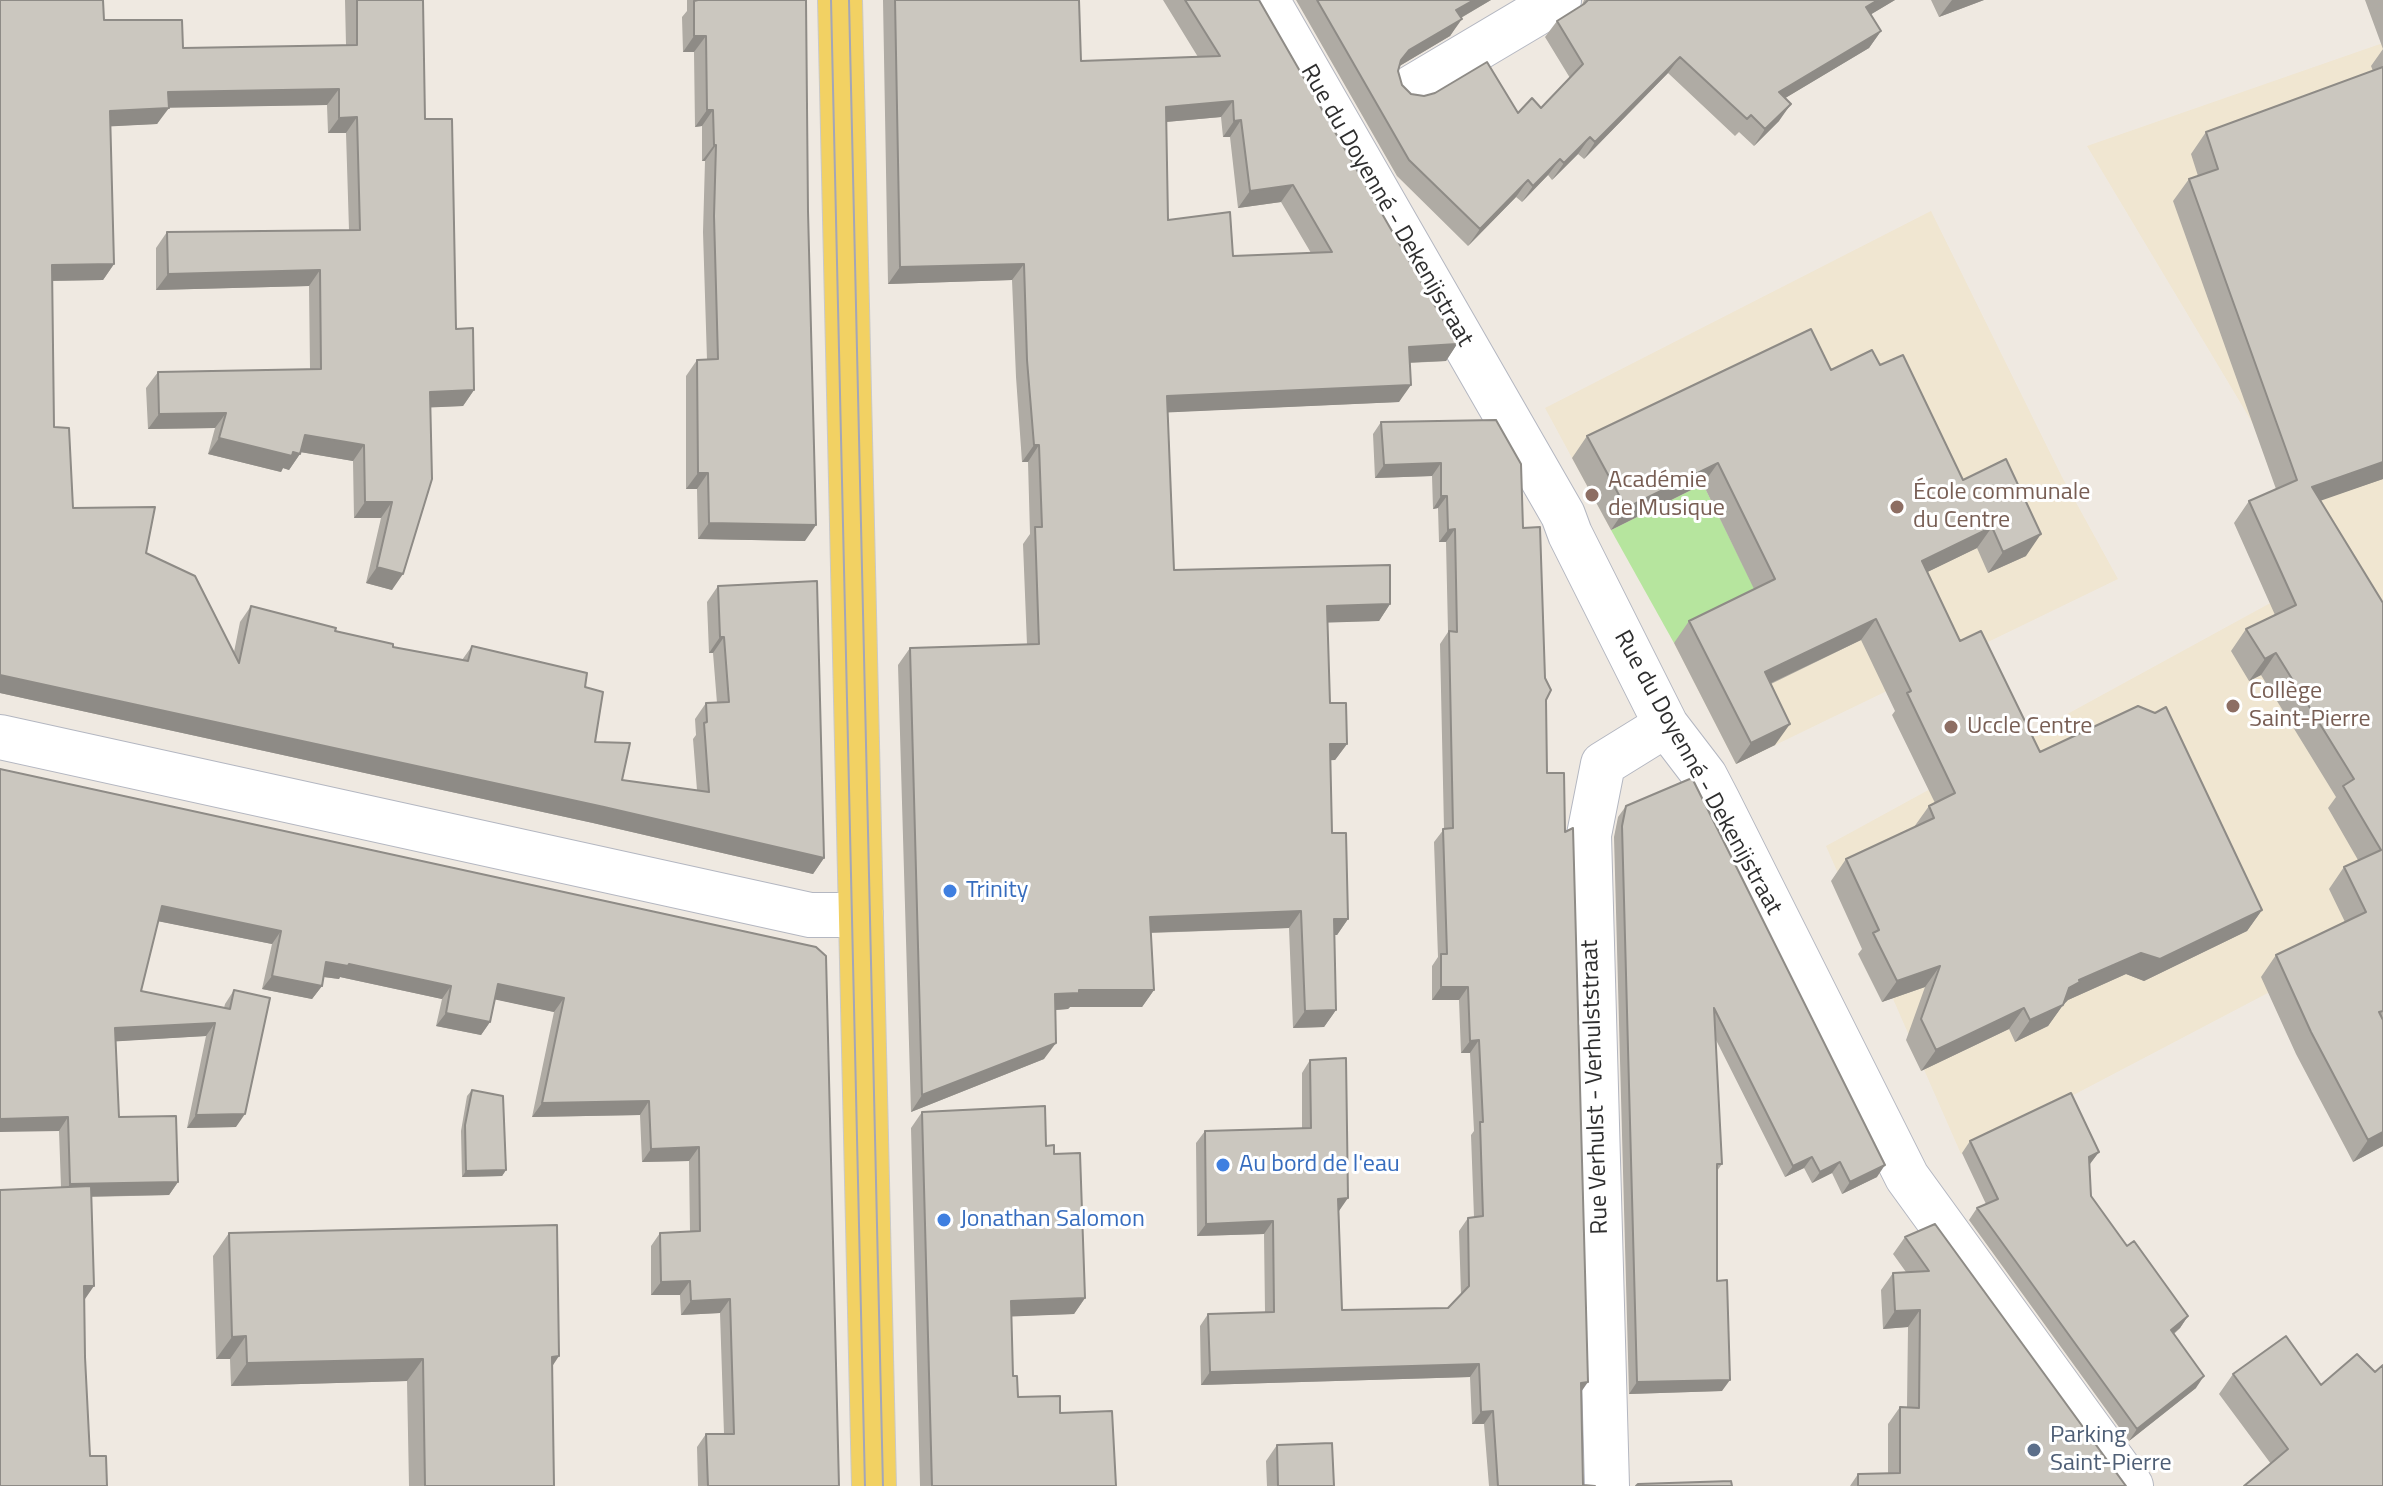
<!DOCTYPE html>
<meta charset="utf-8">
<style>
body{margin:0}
canvas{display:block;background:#efe9e1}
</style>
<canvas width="2383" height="1486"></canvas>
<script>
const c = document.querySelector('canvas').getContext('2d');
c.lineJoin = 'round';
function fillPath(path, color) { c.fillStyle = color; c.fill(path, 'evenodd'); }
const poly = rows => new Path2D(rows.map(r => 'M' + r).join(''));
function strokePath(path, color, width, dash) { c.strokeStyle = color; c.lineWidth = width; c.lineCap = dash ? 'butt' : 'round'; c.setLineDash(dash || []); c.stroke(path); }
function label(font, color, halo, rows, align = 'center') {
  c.font = font + ' "Titillium Web",sans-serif'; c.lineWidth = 6; c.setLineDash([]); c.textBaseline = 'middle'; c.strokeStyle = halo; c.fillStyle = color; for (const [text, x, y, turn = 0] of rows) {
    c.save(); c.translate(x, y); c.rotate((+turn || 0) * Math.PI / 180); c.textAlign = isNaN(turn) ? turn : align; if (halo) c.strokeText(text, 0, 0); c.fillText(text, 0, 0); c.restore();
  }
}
const education = poly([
 [2383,43,2383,972,2304,974,1961,1154,1826,846,2338,566,2087,146],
 [1931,211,2062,477,2118,579,1736,764,1674,643,1760,602,1704,485,1611,530,1545,408]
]);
const green = poly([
 [1703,484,1761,602,1674,643,1611,530]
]);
const minor = poly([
 [1267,0,1563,515,1570,534,1666,725,1705,776,1718,801,1907,1177,2131,1486],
 [1411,88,1559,0],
 [0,737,810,915,861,915],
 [1607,1486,1589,835,1603,764,1666,725]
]);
const major = poly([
 [840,0,874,1486]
]);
const tram = poly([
 [831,0,865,1486],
 [849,0,883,1486]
]);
const wall = poly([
 [0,0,104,20,183,48,346,45,345,0,423,0,425,119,456,329,474,390,463,406,430,407,392,590,366,583,381,518,354,518,353,461,301,452,289,470,283,468,281,472,208,454,215,428,148,429,146,388,158,372,310,369,309,286,156,290,156,248,167,232,349,230,346,133,328,133,327,105,168,107,157,124,110,126,114,264,103,280,52,281,54,427,73,508,146,553,234,652,240,622,251,606,393,647,462,660,472,646,585,687,595,742,622,780,697,790,693,739,696,735,695,719,706,703,717,703,713,653,709,653,707,602,718,586,824,858,813,874,593,823,0,693],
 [687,0,806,0,805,541,698,539,697,489,686,489,686,376,697,360,707,360,703,232,705,161,702,161,702,126,695,127,694,52,683,52,682,17,687,11],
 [883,0,1079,0,1081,61,1198,57,1163,0,1259,0,1457,344,1446,361,1410,363,1399,402,1168,412,1174,570,1390,604,1379,621,1327,622,1330,703,1347,744,1335,760,1330,760,1332,833,1348,919,1337,935,1334,935,1336,1010,1324,1027,1293,1028,1289,928,1151,933,1154,990,1142,1007,1070,1007,1068,1009,1055,1010,1044,1059,911,1112,898,665,910,648,1027,645,1023,544,1030,534,1028,462,1022,462,1016,377,1012,280,888,284],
 [1221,117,1223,137,1230,137,1238,208,1281,202,1311,253,1233,256,1168,220,1166,122],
 [1296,0,1491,0,1461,18,1450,36,1399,66,1398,71,1402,85,1411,94,1518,113,1541,108,1570,78,1545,37,1557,21,1582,5,1584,0,1895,0,1871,14,1881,31,1869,48,1785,98,1779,121,1754,146,1739,132,1735,136,1668,73,1584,159,1578,154,1552,180,1548,175,1522,202,1516,197,1468,246,1397,176],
 [1931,0,1984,0,1939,17],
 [2365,0,2383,0,2383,479,2320,500,2383,603,2383,1146,2353,1162,2296,1054,2261,977,2276,955,2345,922,2329,889,2344,867,2358,860,2328,808,2336,797,2261,675,2249,681,2231,651,2246,629,2275,615,2234,523,2249,501,2276,489,2173,201,2189,179,2198,176,2191,154,2206,132,2373,71,2371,66,2383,49],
 [1880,365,1963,480,2026,556,1988,573,1977,548,1927,572,1960,641,2040,752,2262,910,2247,931,2144,981,2126,974,2068,1000,2063,1005,2048,1026,2015,1042,2009,1029,1921,1071,1906,1040,1925,987,1882,1002,1858,954,1862,949,1831,881,1846,859,1914,827,1929,806,1935,803,1892,715,1895,711,1861,640,1771,684,1775,745,1736,764,1674,643,1689,621,1754,589,1703,484,1611,530,1572,458,1587,436,1831,370],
 [1496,420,1523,528,1546,700,1547,773,1581,1393,1583,1485,1595,1486,1489,1486,1484,1424,1472,1424,1470,1377,1201,1385,1200,1326,1208,1314,1265,1312,1264,1234,1197,1236,1196,1143,1205,1131,1302,1128,1302,1073,1310,1060,1339,1211,1342,1310,1448,1308,1461,1295,1459,1231,1468,1218,1474,1217,1471,1135,1474,1131,1470,1053,1461,1053,1459,1000,1432,1000,1432,966,1438,957,1434,842,1444,829,1440,644,1448,632,1446,542,1439,542,1438,508,1433,509,1432,476,1375,478,1373,434,1381,422],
 [0,769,816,947,839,1486,698,1486,697,1447,706,1434,724,1434,720,1313,681,1315,680,1295,651,1295,651,1246,660,1233,690,1232,689,1161,642,1162,640,1115,532,1117,554,1012,495,999,490,1022,481,1035,436,1026,442,999,340,977,339,979,323,977,322,986,312,999,262,989,272,944,158,921,141,991,224,1008,225,1004,234,990,236,1127,187,1128,206,1036,116,1041,119,1117,178,1182,169,1195,91,1197,85,1299,0,1486,61,1187,59,1131],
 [1626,806,1877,1177,1842,1194,1832,1173,1812,1183,1804,1168,1785,1177,1715,1038,1722,1164,1717,1171,1717,1281,1722,1391,1629,1394,1614,837,1618,817],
 [472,1090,506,1170,502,1176,462,1177,461,1131,467,1096],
 [922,1112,1046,1146,1054,1154,1085,1298,1074,1314,1011,1316,1013,1376,1018,1397,1060,1413,1116,1486,920,1486,911,1128],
 [1970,1141,2099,1152,2089,1164,2091,1196,2127,1246,2188,1316,2180,1328,2174,1334,2196,1388,2129,1441,1969,1220,1977,1208,1986,1204,1962,1153],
 [229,1233,552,1366,554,1486,409,1486,407,1381,231,1386,230,1359,216,1359,213,1256],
 [1905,1237,2126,1486,1850,1486,1858,1474,1888,1473,1888,1424,1900,1407,1907,1407,1908,1327,1883,1329,1881,1290,1893,1273,1906,1272,1893,1254],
 [2375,1372,2271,1464,2219,1394,2233,1374,2321,1385],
 [1277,1445,1334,1486,1267,1486,1266,1461]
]);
const shadedWall = poly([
 [1474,0,1491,0,1445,27,1456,10],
 [1878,0,1895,0,1855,24,1866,7],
 [1952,0,1984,0,1939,17],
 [1462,19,1450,36,1398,67,1401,60,1409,50],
 [1881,31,1869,48,1767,109,1779,92],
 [694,36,706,36,694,52,683,52],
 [1680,57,1668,73,1584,159,1595,142],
 [339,89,327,105,157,108,168,92],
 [1233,101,1221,117,1154,123,1166,107],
 [1791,104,1779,121,1754,146,1765,129],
 [169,108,157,124,99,127,110,111],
 [707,110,713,110,702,126,695,127],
 [357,117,346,133,328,133,339,118],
 [1241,120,1230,137,1223,137,1234,121],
 [1590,137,1578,154,1552,180,1564,163],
 [714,145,716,145,705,161,702,161],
 [1560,159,1548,175,1522,202,1533,186],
 [1528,180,1516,197,1468,246,1480,229],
 [1293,185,1281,202,1238,208,1250,191],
 [114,264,103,280,41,281,52,265],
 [1024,264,1012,280,888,284,900,267],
 [320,270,309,286,156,290,168,274],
 [1457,344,1446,361,1398,363,1409,347],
 [1411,385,1399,402,1156,413,1167,396],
 [474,390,463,406,419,408,430,392],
 [226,413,215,428,148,429,159,414],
 [305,435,364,445,353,461,294,451],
 [219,438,300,454,289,470,283,468,281,472,208,454],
 [1034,445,1039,445,1028,462,1022,462],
 [2383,462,2383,479,2297,509,2312,487],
 [1441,463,1432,476,1375,478,1384,465],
 [1718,463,1703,484,1611,530,1626,508],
 [698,473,708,473,697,489,686,489],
 [1441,496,1447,496,1438,508,1433,509],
 [365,502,392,502,381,518,354,518],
 [709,523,816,525,805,541,698,539],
 [1992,527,1977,548,1907,582,1922,561],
 [1455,529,1446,542,1439,542,1448,530],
 [2041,534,2026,556,1988,573,2003,552],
 [377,567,403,574,392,590,366,583],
 [1390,604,1379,621,1315,623,1327,606],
 [1876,619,1861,640,1750,693,1765,672],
 [720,637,724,637,713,653,709,653],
 [2276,653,2261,675,2249,681,2265,659],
 [0,675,604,807,824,858,813,874,593,823,0,693],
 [1790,724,1775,745,1736,764,1751,743],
 [1330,744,1347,744,1335,760,1318,761],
 [162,906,281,931,272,944,152,920],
 [2262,910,2247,931,2144,981,2126,974,2068,1000,2063,1005,2048,1026,2015,1042,2030,1020,2079,980,2141,953],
 [1301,911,1289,928,1138,933,1150,917],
 [1334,919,1348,919,1337,935,1322,935],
 [326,962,349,964,451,986,442,999,340,977,339,979,317,976],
 [1940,966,1925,987,1882,1002,1897,981],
 [272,976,322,986,312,999,262,989],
 [498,984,564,998,554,1012,488,998],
 [1441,987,1468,987,1459,1000,1432,1000],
 [1079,990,1154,990,1142,1007,1070,1007,1068,1009,1043,1011,1055,994],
 [2024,1008,2009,1029,1921,1071,1936,1050],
 [1336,1010,1324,1027,1293,1028,1305,1011],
 [446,1013,490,1022,481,1035,436,1026],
 [215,1023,206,1036,106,1042,115,1028],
 [1479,1040,1470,1053,1461,1053,1470,1041],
 [1056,1043,1044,1059,911,1112,922,1095],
 [649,1101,640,1115,532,1117,542,1103],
 [245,1114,236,1127,187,1128,196,1115],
 [68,1117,59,1131,0,1132,0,1119],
 [2383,1132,2383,1146,2353,1162,2368,1140],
 [699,1147,689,1161,642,1162,651,1149],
 [2099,1152,2090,1164,2081,1169,2089,1157],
 [1812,1157,1804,1168,1785,1177,1793,1166],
 [1840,1162,1832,1173,1812,1183,1820,1172],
 [1885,1165,1877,1177,1842,1194,1850,1182],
 [506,1170,502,1176,462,1177,466,1171],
 [178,1182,169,1195,61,1197,70,1184],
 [1348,1198,1339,1211,1329,1211,1338,1199],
 [1273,1221,1264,1234,1197,1236,1206,1224],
 [690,1281,680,1295,651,1295,661,1282],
 [84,1286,94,1286,85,1299,75,1299],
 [1085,1298,1074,1314,1000,1317,1011,1301],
 [730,1299,720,1313,681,1315,691,1301],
 [1920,1310,1908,1327,1883,1329,1895,1311],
 [2188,1316,2180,1328,2163,1342,2171,1330],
 [246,1336,230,1359,216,1359,232,1337],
 [559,1356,544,1379,552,1357],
 [423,1359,407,1381,231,1386,247,1363],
 [1479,1364,1470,1377,1201,1385,1210,1372],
 [2204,1376,2196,1388,2129,1441,2137,1429],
 [1730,1380,1722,1391,1629,1394,1637,1382],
 [1588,1382,1579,1395,1581,1383],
 [1493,1411,1484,1424,1472,1424,1481,1412]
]);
const building = poly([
 [0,0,103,0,104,20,182,20,183,48,357,45,357,0,423,0,425,119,452,119,456,329,473,328,474,390,430,392,432,479,403,574,377,567,392,502,365,502,364,445,305,435,300,454,293,452,292,456,219,438,226,413,159,414,158,372,321,369,320,270,168,274,167,232,360,230,357,117,339,118,339,89,168,92,169,108,110,111,114,264,52,265,54,427,69,428,73,508,155,507,146,553,195,576,239,663,251,606,336,628,335,631,393,644,393,647,468,661,472,646,587,673,585,687,603,692,595,742,630,743,622,780,709,792,704,723,707,722,706,703,729,702,724,637,720,637,718,586,817,581,824,858,604,807,0,675,0,0],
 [698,0,806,0,808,211,816,525,709,523,708,473,698,473,697,360,718,359,714,216,716,145,714,145,713,110,707,110,706,36,694,36,694,1,698,0],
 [895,0,1079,0,1081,61,1220,56,1185,0,1259,0,1457,344,1409,347,1411,385,1167,396,1174,570,1390,565,1390,604,1327,606,1330,703,1346,703,1347,744,1330,744,1332,833,1346,833,1348,919,1334,919,1336,1010,1305,1011,1301,911,1150,917,1154,990,1079,990,1079,993,1055,994,1056,1043,922,1095,910,648,1039,644,1035,527,1042,527,1039,445,1034,445,1027,360,1024,264,900,267,895,0],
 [1233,101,1234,121,1241,120,1250,191,1293,185,1332,252,1233,256,1230,212,1168,220,1166,107,1233,101],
 [1317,0,1474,0,1456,10,1462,19,1409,50,1401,60,1398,71,1402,85,1411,94,1424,96,1435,93,1487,62,1518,113,1532,98,1541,108,1583,64,1557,21,1584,4,1588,0,1878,0,1866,7,1881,31,1779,92,1791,104,1765,129,1751,115,1747,119,1680,57,1595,142,1590,137,1564,163,1560,159,1533,186,1528,180,1480,229,1409,160,1317,0],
 [2383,67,2383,462,2312,487,2383,603,2383,1011,2379,1012,2383,1020,2383,1132,2368,1140,2311,1032,2276,955,2366,912,2344,867,2381,850,2343,786,2354,779,2276,653,2265,659,2246,629,2296,605,2249,501,2297,480,2189,179,2218,169,2206,132,2383,67],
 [1811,329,1831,370,1872,350,1880,365,1903,355,1963,480,2006,459,2041,534,2003,552,1992,527,1922,561,1960,641,1981,631,2040,752,2138,706,2155,713,2166,707,2262,910,2160,959,2141,953,2079,980,2080,982,2069,988,2063,1005,2030,1020,2024,1008,1936,1050,1921,1019,1940,966,1897,981,1873,933,1879,930,1846,859,1934,818,1929,806,1955,793,1907,693,1911,691,1876,619,1765,672,1790,724,1751,743,1689,621,1775,579,1718,463,1626,508,1587,436,1811,329],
 [1496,420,1521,464,1523,528,1540,527,1545,678,1551,690,1546,700,1547,773,1564,773,1565,832,1573,828,1588,1382,1581,1383,1583,1485,1595,1486,1498,1486,1493,1411,1481,1412,1479,1364,1210,1372,1208,1314,1274,1312,1273,1221,1206,1224,1205,1131,1311,1128,1310,1060,1346,1058,1348,1198,1338,1199,1342,1310,1448,1308,1469,1286,1468,1218,1483,1216,1480,1122,1483,1122,1479,1040,1470,1041,1468,987,1441,987,1441,954,1447,954,1443,829,1453,828,1449,631,1457,632,1455,529,1448,530,1447,496,1441,496,1441,463,1384,465,1381,422,1496,420],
 [0,769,816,947,826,956,839,1486,708,1486,706,1434,734,1434,730,1299,691,1301,690,1281,661,1282,660,1233,700,1231,699,1147,651,1149,649,1101,542,1103,564,998,498,984,490,1022,446,1013,451,986,349,964,348,966,326,962,322,986,272,976,281,931,162,906,141,991,230,1009,234,990,270,998,245,1114,196,1115,215,1023,115,1028,119,1117,176,1116,178,1182,70,1184,68,1117,0,1119,0,769],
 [1692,778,1885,1165,1850,1182,1840,1162,1820,1172,1812,1157,1793,1166,1714,1008,1722,1164,1717,1164,1717,1281,1727,1280,1730,1380,1637,1382,1622,826,1626,806,1692,778],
 [472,1090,503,1096,506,1170,466,1171,465,1125,472,1090],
 [2071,1093,2099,1152,2089,1157,2091,1196,2127,1246,2134,1241,2188,1316,2171,1330,2204,1376,2137,1429,1977,1208,1998,1199,1970,1141,2071,1093],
 [1045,1106,1046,1146,1054,1145,1054,1154,1080,1153,1085,1298,1011,1301,1013,1376,1017,1376,1018,1397,1060,1396,1060,1413,1112,1411,1116,1486,932,1486,922,1112,1045,1106],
 [91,1186,94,1286,84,1286,85,1357,90,1456,106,1456,107,1486,0,1486,0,1190,91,1186],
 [1935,1224,2126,1486,1858,1486,1858,1474,1900,1473,1900,1407,1919,1408,1920,1310,1895,1311,1893,1273,1929,1271,1905,1237,1935,1224],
 [557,1225,559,1356,552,1357,554,1486,425,1486,423,1359,247,1363,246,1336,232,1337,229,1233,557,1225],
 [2286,1336,2321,1385,2357,1354,2375,1372,2383,1365,2383,1486,2244,1486,2288,1449,2233,1374,2286,1336],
 [1332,1443,1334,1486,1278,1486,1277,1445,1332,1443],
 [1731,1481,1732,1486,1636,1486,1638,1484,1731,1481]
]);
const markers = [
 [1592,495,8,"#8d6e63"],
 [1897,507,8,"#8d6e63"],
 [2233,706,8,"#8d6e63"],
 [1951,727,8,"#8d6e63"],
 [950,891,8,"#3f7fe0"],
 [1223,1165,8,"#3f7fe0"],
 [944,1220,8,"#3f7fe0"],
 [2034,1450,8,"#5c6f8a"]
];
const streetNames = [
 ["Rue du Doyenné - Dekenijstraat",1386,206,60],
 ["Rue du Doyenné - Dekenijstraat",1697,773,61],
 ["Rue Verhulst - Verhulststraat",1596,1087,-92]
];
const educationNames = [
 ["Académie",1608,481],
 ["de Musique",1608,509],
 ["École communale",1913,493],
 ["du Centre",1913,521],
 ["Collège",2249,692],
 ["Saint-Pierre",2249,720],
 ["Uccle Centre",1967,727]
];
const shopNames = [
 ["Trinity",966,891],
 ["Au bord de l'eau",1239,1165],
 ["Jonathan Salomon",960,1220]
];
const serviceNames = [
 ["Parking",2050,1436],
 ["Saint-Pierre",2050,1464]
];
fillPath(education, '#f0e6d1');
fillPath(green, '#b6e59e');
strokePath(minor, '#b4b7c1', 46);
strokePath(major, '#c9c9c9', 46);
strokePath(minor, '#fff', 44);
strokePath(major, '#f2d163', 44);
strokePath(tram, '#a3a6b8', 2);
fillPath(wall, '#afaba4');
fillPath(shadedWall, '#8e8b86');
fillPath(building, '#cbc7bf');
strokePath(building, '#8e8b86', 2);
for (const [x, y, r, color] of markers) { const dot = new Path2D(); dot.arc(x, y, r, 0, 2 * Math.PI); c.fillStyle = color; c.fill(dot); strokePath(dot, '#fff', 3); }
label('24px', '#2e2e2e', '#fff', streetNames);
label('24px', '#785e54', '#fff', educationNames, 'left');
label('24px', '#366cbe', '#fff', shopNames, 'left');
label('24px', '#4e5e75', '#fff', serviceNames, 'left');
</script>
